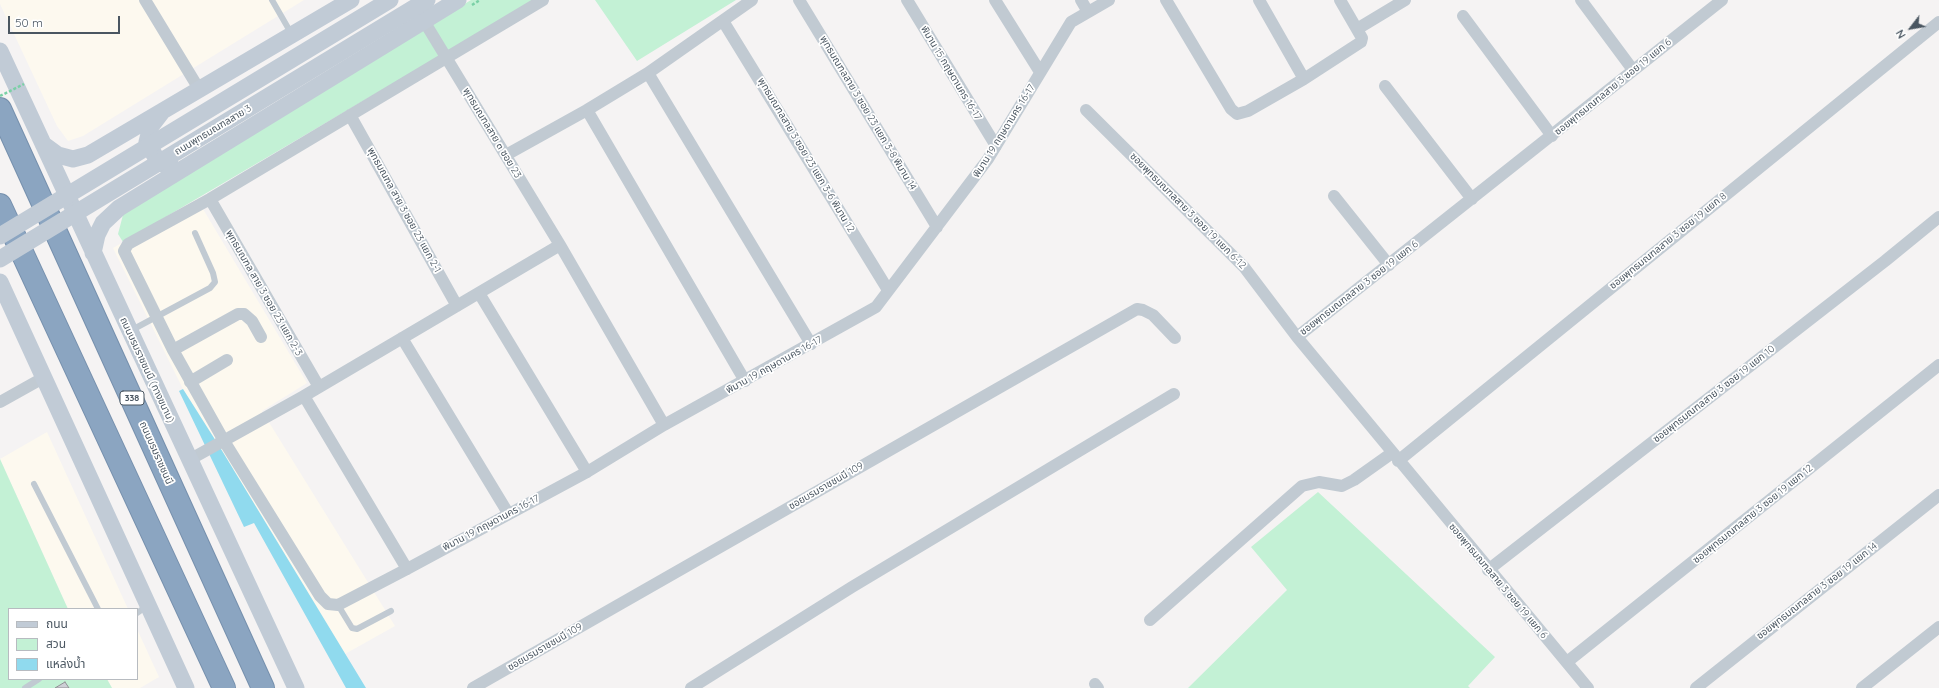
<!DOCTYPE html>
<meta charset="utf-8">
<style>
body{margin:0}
#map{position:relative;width:1939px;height:688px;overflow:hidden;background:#f5f3f3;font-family:Quicksand,"Noto Sans Thai",sans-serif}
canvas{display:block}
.legend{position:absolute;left:8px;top:608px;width:130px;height:72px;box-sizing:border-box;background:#fff;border:1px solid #b7bbc0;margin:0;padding:5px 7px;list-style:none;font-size:12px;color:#4a5661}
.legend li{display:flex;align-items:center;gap:8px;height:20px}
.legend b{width:20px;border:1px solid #b7bbc0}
.north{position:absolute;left:1891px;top:8px;width:40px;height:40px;-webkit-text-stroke:3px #fff;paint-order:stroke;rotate:239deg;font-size:11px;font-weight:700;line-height:16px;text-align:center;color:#4a5661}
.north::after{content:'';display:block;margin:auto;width:14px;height:18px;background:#4a5661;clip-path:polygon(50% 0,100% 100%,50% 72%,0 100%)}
.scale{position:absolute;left:8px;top:16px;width:112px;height:18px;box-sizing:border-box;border:2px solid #4a5661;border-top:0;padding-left:5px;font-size:12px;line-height:14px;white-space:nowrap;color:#4a5661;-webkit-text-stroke:3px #fff;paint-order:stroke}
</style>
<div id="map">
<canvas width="1939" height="688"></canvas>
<ul class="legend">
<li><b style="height:5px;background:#c1cbd6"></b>ถนน</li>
<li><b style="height:11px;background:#c3f1d5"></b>สวน</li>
<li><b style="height:11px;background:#90daee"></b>แหล่งน้ำ</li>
</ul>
<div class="north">N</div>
<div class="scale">50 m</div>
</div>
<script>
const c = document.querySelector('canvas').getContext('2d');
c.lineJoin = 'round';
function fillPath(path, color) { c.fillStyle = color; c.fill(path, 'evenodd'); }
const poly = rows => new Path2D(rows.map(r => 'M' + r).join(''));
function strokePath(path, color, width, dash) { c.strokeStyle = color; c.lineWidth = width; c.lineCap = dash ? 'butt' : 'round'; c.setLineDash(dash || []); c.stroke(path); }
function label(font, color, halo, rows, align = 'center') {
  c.font = font + ' Quicksand,"Noto Sans Thai",sans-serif'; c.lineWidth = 3.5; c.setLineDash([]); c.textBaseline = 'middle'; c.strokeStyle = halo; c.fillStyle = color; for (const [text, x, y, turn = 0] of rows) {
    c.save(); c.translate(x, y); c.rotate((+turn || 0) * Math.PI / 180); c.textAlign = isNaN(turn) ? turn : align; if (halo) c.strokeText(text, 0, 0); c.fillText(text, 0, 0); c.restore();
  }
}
const commercial = poly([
 [0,0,304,0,83,136,68,141,57,126,0,4],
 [197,199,307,383,262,411,395,626,345,654,183,389,113,248],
 [47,432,128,609,68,609,0,459],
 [137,629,159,677,140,688,112,688,107,679,137,679]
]);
const green = poly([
 [471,0,535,0,123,242,118,234,124,211],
 [595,0,736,0,637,61],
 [0,459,68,609,9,609,9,679,107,679,112,688,0,688],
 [1318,492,1495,657,1468,686,1470,688,1188,688,1287,590,1251,547]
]);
const water = poly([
 [183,389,221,449,366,688,346,688,254,523,244,527,179,391]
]);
const building = poly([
 [65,682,69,688,55,688,65,682]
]);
const path = poly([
 [472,5,480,0]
]);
const lane = poly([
 [272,0,291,33],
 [130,331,210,288,215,282,213,273,195,233],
 [34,484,98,609],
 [338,605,352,628,357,629,391,611],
 [137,613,147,606],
 [25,688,39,679]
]);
const street = poly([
 [145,0,199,89],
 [543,0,210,199,128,244,124,251,173,350,224,441,320,596,328,604,338,605,407,569,587,472,664,425,876,307,988,159,1071,22,1109,0],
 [799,0,937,227],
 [907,0,996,146],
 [995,0,1040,72],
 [1081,0,1088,12],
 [1166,0,1231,109,1237,114,1248,111,1304,79,1361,42,1362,38,1340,0],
 [1259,0,1304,79],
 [1581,0,1633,70],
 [1463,16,1552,136],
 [424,21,560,245,664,425],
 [723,21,888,290],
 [1357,29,1405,0],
 [648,73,752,0],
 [1385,86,1472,199],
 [1086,110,1244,267,1297,337],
 [350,115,457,306],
 [506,155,587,110],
 [1334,196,1389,265],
 [210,199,319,387],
 [479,293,587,472],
 [402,338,508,513],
 [173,350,238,314,244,314,252,321,261,337],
 [745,381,587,110,648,73,811,344],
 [190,382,227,360],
 [304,396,407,569],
 [0,402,43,378],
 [189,460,304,396,560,245],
 [1398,461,1939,22],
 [1488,570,1885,261,1939,217],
 [1150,620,1302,486,1319,482,1342,486,1354,480,1392,453],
 [1567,662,1939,365],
 [1095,684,1098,688],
 [473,688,1137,309,1143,310,1153,315,1175,338],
 [691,688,852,587,1174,394],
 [1588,688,1297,337,1722,0],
 [1696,688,1939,495],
 [1862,688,1939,627]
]);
const secondary = poly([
 [0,51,296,688],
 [161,113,151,126,147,142,159,163,172,167],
 [43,144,58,155,73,159,88,155,351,0],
 [93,253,97,235,103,223,119,208,458,0],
 [0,282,186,688]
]);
const highway = poly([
 [0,109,263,688],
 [0,205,224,688]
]);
const pathBridge = poly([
 [0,96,24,84]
]);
const secondaryBridge = poly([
 [0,236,390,0],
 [0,259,427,0]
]);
const shields = [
 [132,398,24]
];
const shieldNames = [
 ["338",132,398]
];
const streetNames = [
 ["พิมาน 15 กฤษดานคร 16-17",951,73,59],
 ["ซอยพุทธมณฑลสาย 3 ซอย 19 แยก 6",1613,87,-39],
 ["พุทธมณฑลสาย 3 ซอย 23 แยก 3-8 พิมาน 14",868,113,59],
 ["ถนนพุทธมณฑลสาย 3",213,130,-31],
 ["พิมาน 19 กฤษดานคร 16-17",1004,131,-58],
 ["พุทธมณฑลสาย ๓ ซอย 23",492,133,59],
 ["พุทธมณฑลสาย 3 ซอย 23 แยก 3-6 พิมาน 12",806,155,59],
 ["พุทธมณฑล สาย 3 ซอย 23 แยก 2-1",404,210,61],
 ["ซอยพุทธมณฑลสาย 3 ซอย 19 แยก 6-12",1188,211,45],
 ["ซอยพุทธมณฑลสาย 3 ซอย 19 แยก 8",1668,241,-39],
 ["ซอยพุทธมณฑลสาย 3 ซอย 19 แยก 6",1359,288,-38],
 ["พุทธมณฑล สาย 3 ซอย 23 แยก 2-3",264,293,60],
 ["พิมาน 19 กฤษดานคร 16-17",774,365,-29],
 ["ถนนบรมราชชนนี (ทางขนาน)",147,370,65],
 ["ซอยพุทธมณฑลสาย 3 ซอย 19 แยก 10",1714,394,-38],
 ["ถนนบรมราชชนนี",156,453,66],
 ["ซอยบรมราชชนนี 109",826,486,-30],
 ["ซอยพุทธมณฑลสาย 3 ซอย 19 แยก 12",1753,514,-39],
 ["พิมาน 19 กฤษดานคร 16-17",491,523,-28],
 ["ซอยพุทธมณฑลสาย 3 ซอย 19 แยก 6",1498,581,50],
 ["ซอยพุทธมณฑลสาย 3 ซอย 19 แยก 14",1817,591,-38],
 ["ซอยบรมราชชนนี 109",545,647,-30]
];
fillPath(commercial, '#fdf9ef');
fillPath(green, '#c3f1d5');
fillPath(water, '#90daee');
fillPath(building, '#cdcfd5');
strokePath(building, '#909195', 1);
strokePath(highway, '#7690ad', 24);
strokePath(path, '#7ad0a6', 2.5, [3, 2]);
strokePath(lane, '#c1cad2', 6);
strokePath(street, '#c1cad2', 12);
strokePath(secondary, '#c1cbd6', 17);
strokePath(highway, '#8ba5c1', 22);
strokePath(pathBridge, '#7ad0a6', 2.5, [3, 2]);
strokePath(secondaryBridge, '#c1cbd6', 17);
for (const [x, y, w] of shields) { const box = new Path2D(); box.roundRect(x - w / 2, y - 7, w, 14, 3); c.fillStyle = '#fff'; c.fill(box); strokePath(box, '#4a5661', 1); }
label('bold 9px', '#4a5661', null, shieldNames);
label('10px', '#4a5661', '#fff', streetNames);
</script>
